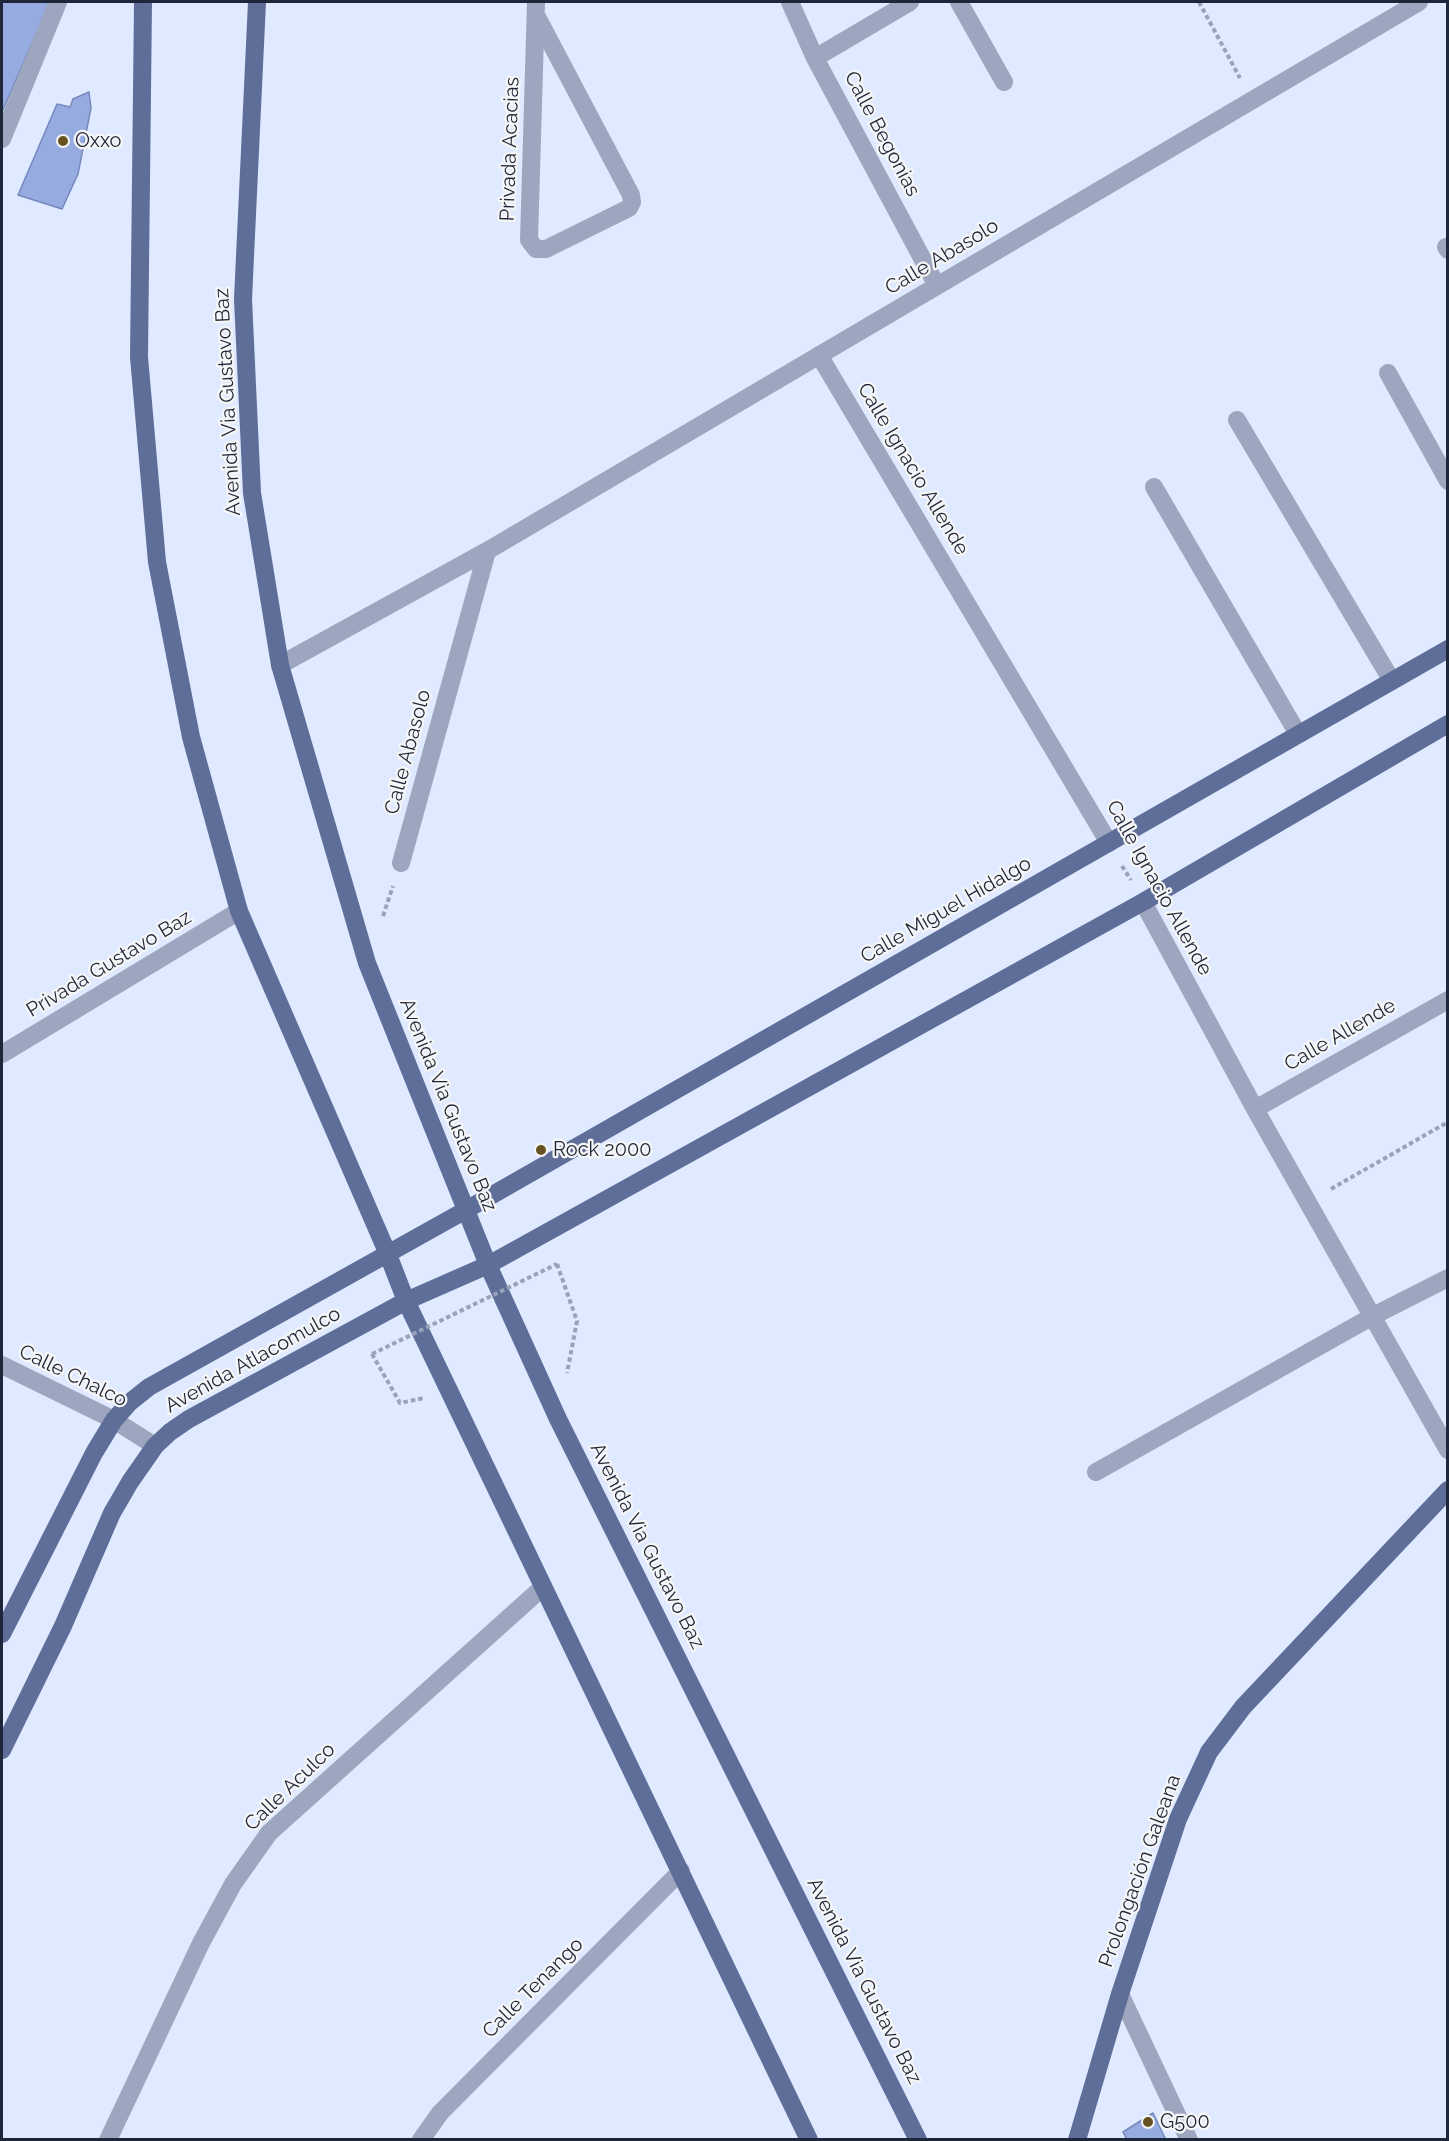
<!DOCTYPE html>
<meta charset="utf-8">
<style>
body{margin:0}
#map{position:relative;width:1449px;height:2141px;overflow:hidden;background:#dfe9ff;font-family:Raleway,sans-serif}
canvas{display:block}
.frame{position:absolute;inset:0;border:3px solid #1e263a;pointer-events:none}
</style>
<div id="map">
<canvas width="1449" height="2141"></canvas>
<div class="frame"></div>
</div>
<script>
const c = document.querySelector('canvas').getContext('2d');
c.lineJoin = 'round';
function fillPath(path, color) { c.fillStyle = color; c.fill(path, 'evenodd'); }
const poly = rows => new Path2D(rows.map(r => 'M' + r).join(''));
function strokePath(path, color, width, dash) { c.strokeStyle = color; c.lineWidth = width; c.lineCap = dash ? 'butt' : 'round'; c.setLineDash(dash || []); c.stroke(path); }
function label(font, color, halo, rows, align = 'center') {
  c.font = font + ' Raleway,sans-serif'; c.lineWidth = 4.5; c.setLineDash([]); c.textBaseline = 'middle'; c.strokeStyle = halo; c.fillStyle = color; for (const [text, x, y, turn = 0] of rows) {
    c.save(); c.translate(x, y); c.rotate((+turn || 0) * Math.PI / 180); c.textAlign = isNaN(turn) ? turn : align; if (halo) c.strokeText(text, 0, 0); c.fillText(text, 0, 0); c.restore();
  }
}
const building = poly([
 [2,2,50,2,2,112,2,2],
 [89,92,91,108,78,174,62,209,18,195,57,104,70,107,73,99,89,92],
 [1153,2113,1166,2140,1127,2140,1123,2132,1153,2113]
]);
const path = poly([
 [1199,2,1240,78],
 [1122,866,1131,880],
 [383,916,393,886],
 [1331,1189,1448,1122],
 [557,1264,577,1321,567,1373],
 [372,1354,400,1403,424,1398]
]);
const minor = poly([
 [536,2,529,240,536,249,546,249,629,208,632,202,631,195,537,17],
 [790,2,815,58,937,286],
 [959,2,1004,82],
 [815,58,910,2],
 [2,139,58,2],
 [1446,247,1448,250],
 [819,355,1109,843],
 [1388,373,1448,481],
 [1237,420,1392,681],
 [1154,487,1298,734],
 [280,665,487,551,1419,2],
 [401,863,487,551],
 [1143,902,1255,1109,1448,1450],
 [2,1054,239,911],
 [1255,1109,1448,1000],
 [2,1365,114,1420,155,1446],
 [1096,1472,1373,1316,1448,1278],
 [1120,1994,1189,2140],
 [108,2140,201,1943,233,1884,269,1833,543,1587],
 [421,2140,440,2113,681,1871]
]);
const major = poly([
 [143,2,139,357,157,562,191,737,239,911,387,1252,406,1301,809,2140],
 [257,2,243,299,252,493,280,665,367,963,488,1265,558,1419,918,2140],
 [2,1634,94,1453,114,1420,129,1403,149,1387,466,1210,1448,649],
 [2,1750,63,1626,112,1513,130,1482,155,1446,170,1432,189,1419,406,1301,488,1265,1143,902,1448,724],
 [1077,2140,1120,1994,1178,1819,1209,1752,1243,1707,1448,1490]
]);
const pathBridge = poly([
 [372,1354,557,1264]
]);
const markers = [
 [63,141,6,"#665321"],
 [541,1150,6,"#665321"],
 [1148,2122,6,"#665321"]
];
const streetNames = [
 ["Calle Begonias",882,134,62],
 ["Privada Acacias",510,149,-88],
 ["Calle Abasolo",942,257,-31],
 ["Avenida Via Gustavo Baz",228,402,-93],
 ["Calle Ignacio Allende",913,469,59],
 ["Calle Abasolo",408,752,-75],
 ["Calle Ignacio Allende",1159,888,61],
 ["Calle Miguel Hidalgo",946,910,-30],
 ["Privada Gustavo Baz",109,964,-31],
 ["Calle Allende",1340,1035,-30],
 ["Avenida Via Gustavo Baz",448,1105,68],
 ["Avenida Atlacomulco",253,1360,-29],
 ["Calle Chalco",73,1376,26],
 ["Avenida Via Gustavo Baz",647,1546,63],
 ["Calle Aculco",290,1787,-44],
 ["Prolongación Galeana",1140,1871,-70],
 ["Avenida Via Gustavo Baz",864,1981,63],
 ["Calle Tenango",533,1988,-45]
];
const poiNames = [
 ["Oxxo",75,141],
 ["Rock 2000",553,1150],
 ["G500",1160,2122]
];
fillPath(building, '#96abe0');
strokePath(building, '#7589bb', 1.5);
strokePath(path, '#99a3b8', 4, [4.5, 3]);
strokePath(minor, '#9da6be', 18);
strokePath(major, '#5e6e98', 18);
strokePath(pathBridge, '#99a3b8', 4, [4.5, 3]);
for (const [x, y, r, color] of markers) { const dot = new Path2D(); dot.arc(x, y, r, 0, 2 * Math.PI); c.fillStyle = color; c.fill(dot); strokePath(dot, '#f6f6f6', 2); }
label('20px', '#1e263a', '#f6f6f6', streetNames);
label('20px', '#1e263a', '#f6f6f6', poiNames, 'left');
</script>
